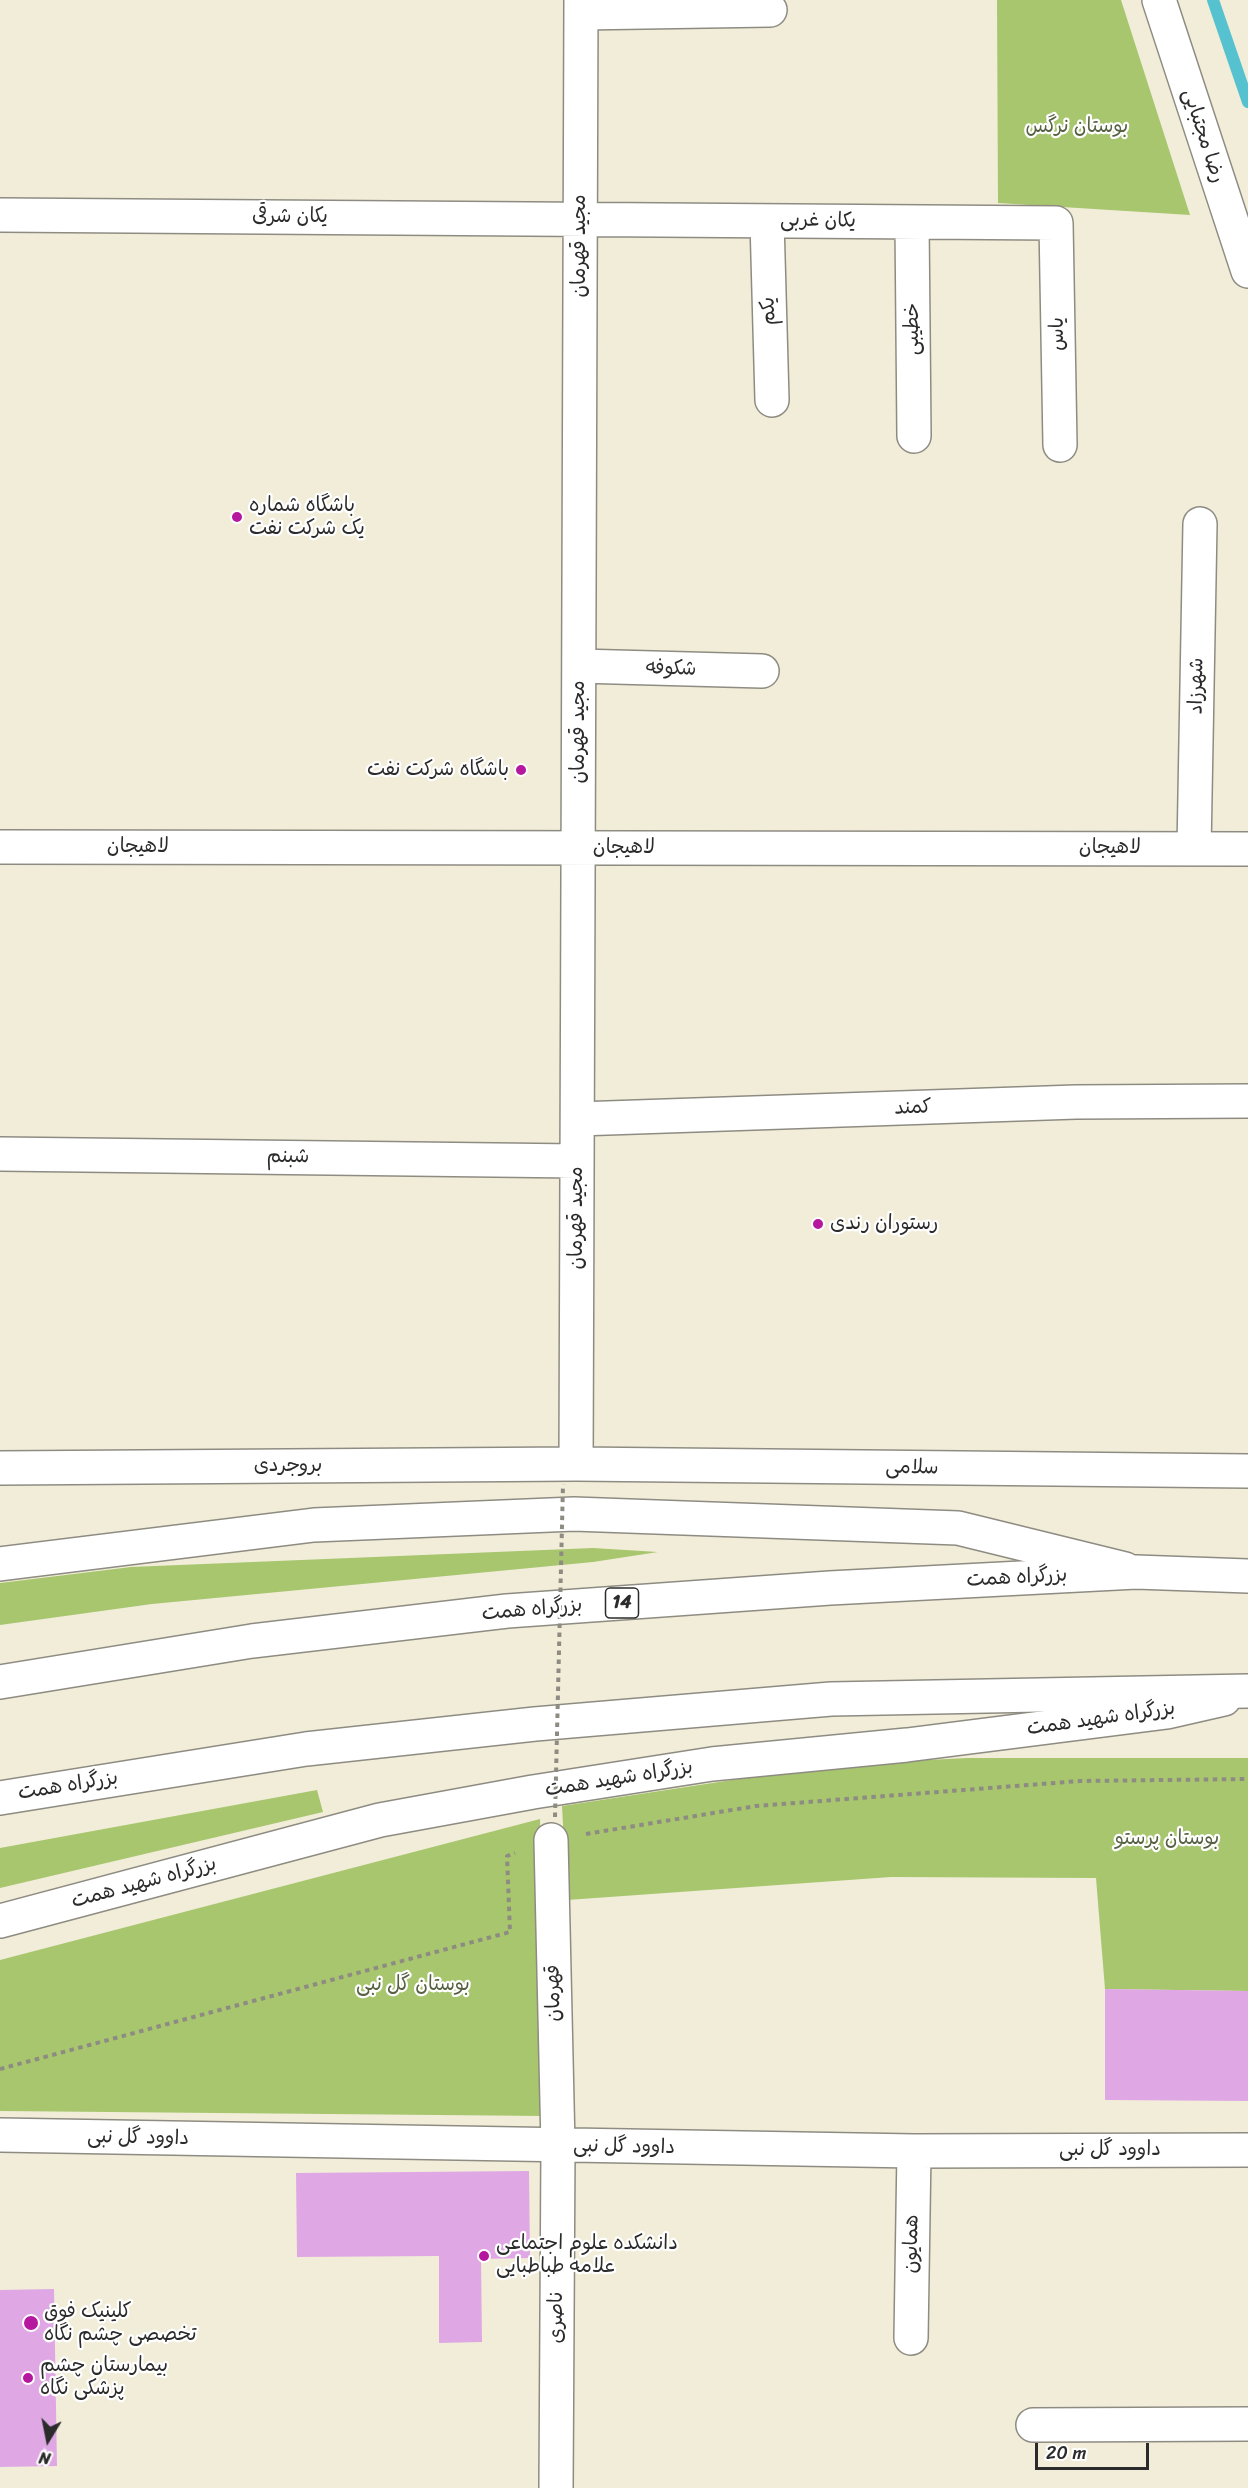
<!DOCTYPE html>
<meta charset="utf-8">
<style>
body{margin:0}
#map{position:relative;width:1248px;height:2488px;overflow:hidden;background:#f1edd9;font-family:Sriracha,sans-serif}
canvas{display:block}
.north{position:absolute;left:18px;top:2410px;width:60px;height:60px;-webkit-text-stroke:4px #fff;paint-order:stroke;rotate:190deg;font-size:16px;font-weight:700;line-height:24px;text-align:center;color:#2b2b2b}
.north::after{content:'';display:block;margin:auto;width:21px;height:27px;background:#2b2b2b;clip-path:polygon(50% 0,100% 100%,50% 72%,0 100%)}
.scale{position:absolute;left:1035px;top:2443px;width:114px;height:27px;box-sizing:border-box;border:3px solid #2b2b2b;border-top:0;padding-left:8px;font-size:18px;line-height:21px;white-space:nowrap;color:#2b2b2b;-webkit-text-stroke:4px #fff;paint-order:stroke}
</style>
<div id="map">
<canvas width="1248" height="2488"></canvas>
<div class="north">N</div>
<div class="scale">20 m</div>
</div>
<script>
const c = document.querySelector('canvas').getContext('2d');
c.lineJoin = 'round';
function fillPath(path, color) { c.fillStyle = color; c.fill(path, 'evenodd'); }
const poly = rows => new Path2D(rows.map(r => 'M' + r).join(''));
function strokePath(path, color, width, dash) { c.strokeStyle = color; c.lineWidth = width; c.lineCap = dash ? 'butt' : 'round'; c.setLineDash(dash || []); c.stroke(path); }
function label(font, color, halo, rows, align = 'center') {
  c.font = font + ' Sriracha,"Playpen Sans Arabic",sans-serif'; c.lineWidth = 4.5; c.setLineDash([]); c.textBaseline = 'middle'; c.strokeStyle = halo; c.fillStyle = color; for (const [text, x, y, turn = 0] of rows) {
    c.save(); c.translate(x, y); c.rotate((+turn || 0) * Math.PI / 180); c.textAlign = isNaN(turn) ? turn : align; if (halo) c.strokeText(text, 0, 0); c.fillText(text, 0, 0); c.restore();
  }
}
const green = poly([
 [997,0,1121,0,1190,215,998,203],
 [593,1548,658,1552,593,1562,152,1604,0,1625,0,1583,131,1567],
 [967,1758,1248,1758,1248,1991,1105,1989,1096,1878,891,1877,567,1900,562,1806,830,1765],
 [317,1790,323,1812,0,1888,0,1848],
 [540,1819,547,2116,0,2111,0,1960]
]);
const stream = poly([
 [1213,0,1248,102]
]);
const building = poly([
 [1105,1989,1248,1991,1248,2101,1105,2100],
 [529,2171,530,2258,481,2259,482,2342,439,2343,439,2256,297,2257,296,2173],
 [54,2289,57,2466,0,2467,0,2290]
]);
const path = poly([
 [586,1834,756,1806,1080,1781,1248,1779],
 [0,2069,510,1932,507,1856,515,1853]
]);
const minor = poly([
 [581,13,770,10],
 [0,215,1056,223,1060,445],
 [767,221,772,400],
 [912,222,914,436],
 [579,666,762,671],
 [0,847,1248,849],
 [1194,849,1200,524],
 [578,1119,1076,1102,1248,1101],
 [0,1154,577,1161],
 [576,1464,581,0],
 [0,1468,576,1464,1248,1471],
 [551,1840,558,2146,556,2488],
 [0,2135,914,2151,1248,2150],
 [911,2338,914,2151],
 [1033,2425,1248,2424]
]);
const major = poly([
 [1159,0,1248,271],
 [0,1564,314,1525,574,1514,958,1528,1125,1569],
 [0,1921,380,1820,533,1792,712,1764,907,1745,1167,1712,1224,1699]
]);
const highway = poly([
 [0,1682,252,1641,507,1611,830,1588,1136,1572,1248,1576],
 [0,1798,306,1749,535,1724,831,1699,1248,1691]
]);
const pathBridge = poly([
 [555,1817,563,1484]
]);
const markers = [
 [237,517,6,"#b5179e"],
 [521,770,6,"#b5179e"],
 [818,1224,6,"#b5179e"],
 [484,2256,6,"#b5179e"],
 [31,2323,8,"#b5179e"],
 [28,2378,6,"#b5179e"]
];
const shields = [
 [622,1603,33]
];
const shieldNames = [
 ["14",622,1603]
];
const parkNames = [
 ["بوستان نرگس",1077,127],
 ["بوستان پرستو",1167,1839],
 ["بوستان گل نبی",413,1985]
];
const streetNames = [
 ["رضا مجتبایی",1203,136,72],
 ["یکان شرقی",290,217],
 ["یکان غربی",818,221,1],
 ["مجید قهرمان",580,246,-90],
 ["یکم",769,311,-92],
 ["خطیبی",913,329,-90],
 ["یاس",1058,334,-91],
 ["شکوفه",671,669,2],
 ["شهرزاد",1197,686,-89],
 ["مجید قهرمان",579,732,-90],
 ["لاهیجان",138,847],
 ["لاهیجان",624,848],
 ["لاهیجان",1110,848],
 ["کمند",913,1108,-2],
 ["شبنم",288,1157,1],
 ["مجید قهرمان",577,1218,-90],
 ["بروجردی",288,1466],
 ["سلامی",912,1468,1],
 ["بزرگراه همت",1017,1578,-3],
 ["بزرگراه همت",532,1610,-5],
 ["بزرگراه شهید همت",1101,1719,-8],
 ["بزرگراه شهید همت",619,1779,-9],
 ["بزرگراه همت",68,1786,-9],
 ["بزرگراه شهید همت",144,1883,-15],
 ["قهرمان",554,1993,-91],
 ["داوود گل نبی",138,2138,1],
 ["داوود گل نبی",624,2147,1],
 ["داوود گل نبی",1110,2150],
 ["همایون",912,2244,-89],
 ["ناصری",557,2317,-90]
];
const poiNames = [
 ["باشگاه شماره",249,506],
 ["یک شرکت نفت",249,529],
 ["باشگاه شرکت نفت",509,770,"right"],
 ["رستوران رندی",830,1224],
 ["دانشکده علوم اجتماعی",496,2244],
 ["علامه طباطبایی",496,2267],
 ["کلینیک فوق",44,2312],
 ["تخصصی چشم نگاه",44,2335],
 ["بیمارستان چشم",40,2366],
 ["پزشکی نگاه",40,2389]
];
fillPath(green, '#a7c66e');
strokePath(stream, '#56c2cf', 12);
fillPath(building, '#dfa8e5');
strokePath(minor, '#8e8c82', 36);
strokePath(major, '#8e8c82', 36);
strokePath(highway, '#8e8c82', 36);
strokePath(path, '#8e8c82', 4, [4.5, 4.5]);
strokePath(minor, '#fff', 33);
strokePath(major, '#fff', 33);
strokePath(highway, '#fff', 33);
strokePath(pathBridge, '#8e8c82', 4, [4.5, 4.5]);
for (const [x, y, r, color] of markers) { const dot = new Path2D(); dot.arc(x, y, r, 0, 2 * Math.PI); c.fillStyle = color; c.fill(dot); strokePath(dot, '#fff', 2); }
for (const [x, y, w] of shields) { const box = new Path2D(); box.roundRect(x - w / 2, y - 15, w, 30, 4.5); c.fillStyle = '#fff'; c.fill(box); strokePath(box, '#2b2b2b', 1.5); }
label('bold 18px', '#2b2b2b', null, shieldNames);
label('20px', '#566142', '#fff', parkNames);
label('20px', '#2b2b2b', '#fff', streetNames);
label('20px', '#2b2b2b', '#fff', poiNames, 'left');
</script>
